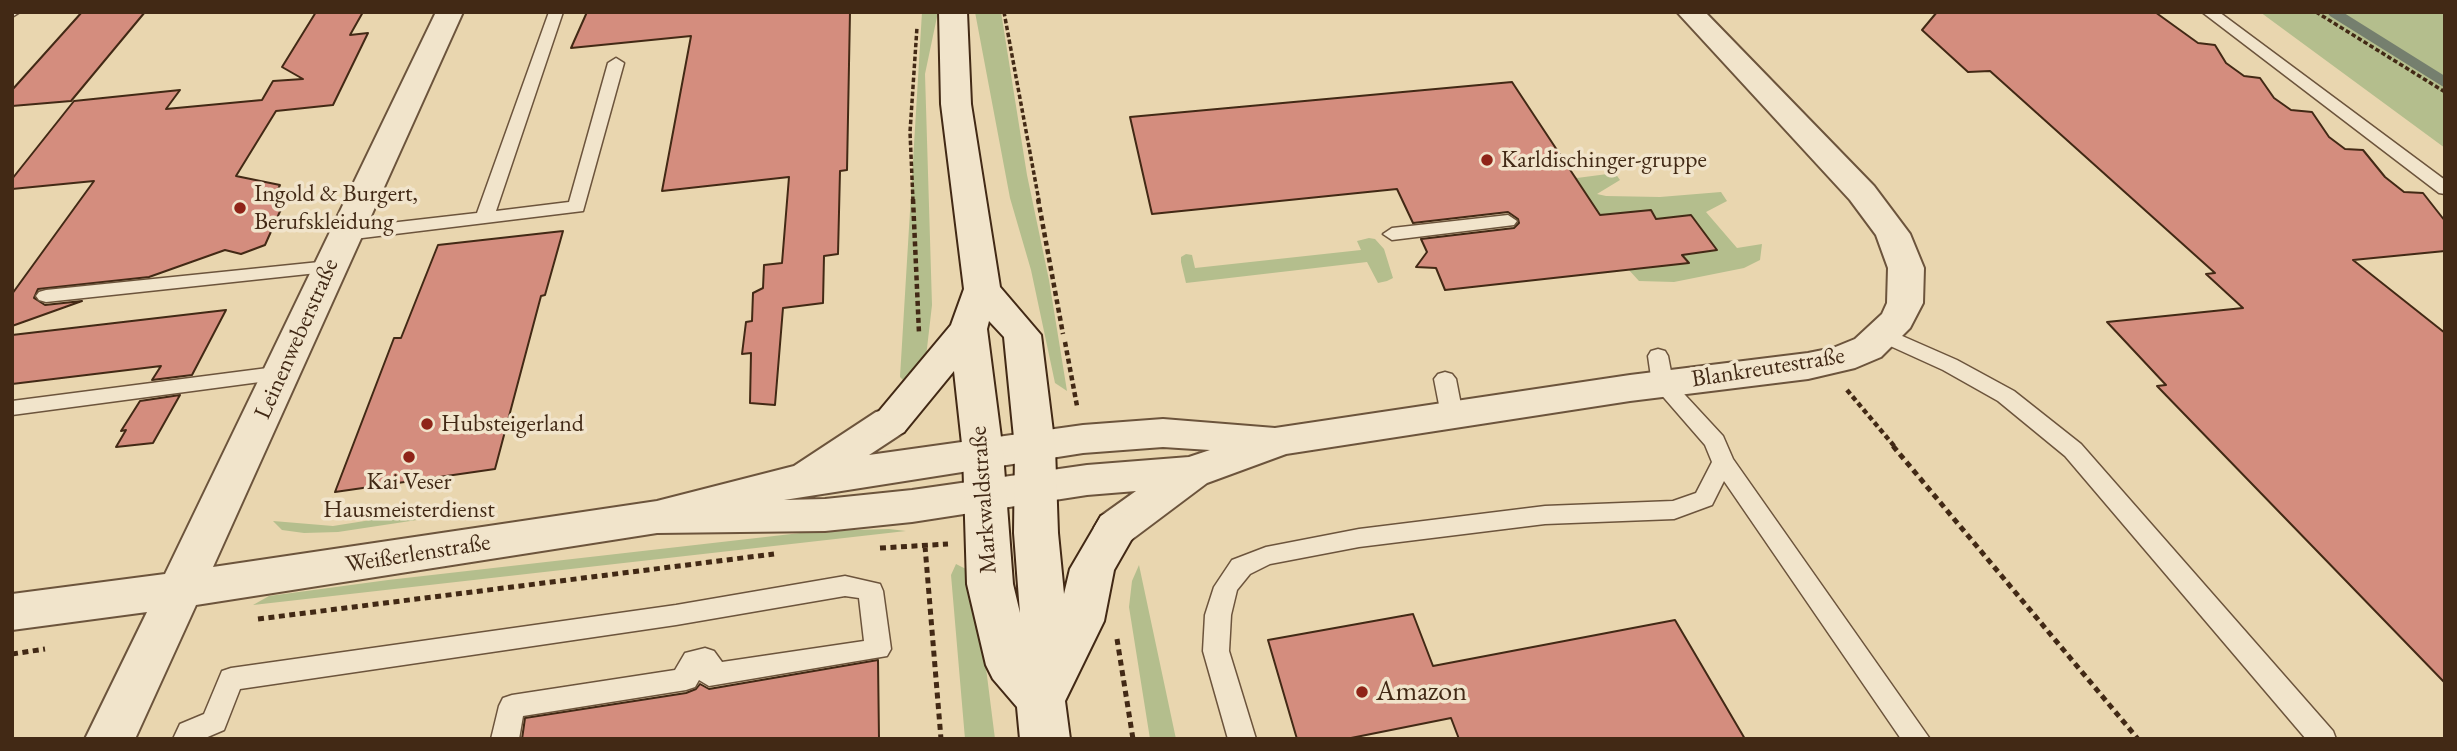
<!DOCTYPE html>
<meta charset="utf-8">
<style>
body{margin:0}
#map{position:relative;width:2457px;height:751px;overflow:hidden;background:#e9d6af;font-family:"EB Garamond",serif}
canvas{display:block}
.frame{position:absolute;inset:0;border:14px solid #422915;pointer-events:none}
</style>
<div id="map">
<canvas width="2457" height="751"></canvas>
<div class="frame"></div>
</div>
<script>
const c = document.querySelector('canvas').getContext('2d');
c.lineJoin = 'round';
function fillPath(path, color) { c.fillStyle = color; c.fill(path, 'evenodd'); }
const poly = rows => new Path2D(rows.map(r => 'M' + r).join(''));
function strokePath(path, color, width, dash) { c.strokeStyle = color; c.lineWidth = width; c.lineCap = dash ? 'butt' : 'round'; c.setLineDash(dash || []); c.stroke(path); }
function label(font, color, halo, rows, align = 'center') {
  c.font = font + ' "EB Garamond",serif'; c.lineWidth = 7; c.setLineDash([]); c.textBaseline = 'middle'; c.strokeStyle = halo; c.fillStyle = color; for (const [text, x, y, turn = 0] of rows) {
    c.save(); c.translate(x, y); c.rotate((+turn || 0) * Math.PI / 180); c.textAlign = isNaN(turn) ? turn : align; if (halo) c.strokeText(text, 0, 0); c.fillText(text, 0, 0); c.restore();
  }
}
const green = poly([
 [922,12,938,12,925,74,932,305,926,357,908,385,900,377],
 [975,12,1001,12,1027,175,1049,280,1067,391,1055,383,1031,270,1010,198],
 [2260,12,2445,12,2445,148],
 [1571,172,1577,178,1615,173,1620,180,1597,194,1606,196,1660,197,1721,192,1727,201,1706,212,1737,248,1762,244,1760,260,1744,268,1674,282,1639,281,1628,269,1688,263,1677,247,1716,249,1691,215,1663,218,1659,225,1650,210,1528,223,1535,175],
 [1369,238,1375,239,1384,249,1393,278,1387,281,1378,283,1367,262,1186,283,1181,262,1181,257,1186,254,1192,255,1195,268,1361,250,1357,241],
 [472,504,463,513,338,532,304,533,282,530,273,521,333,526],
 [889,529,906,531,253,605,269,596,388,580,818,531],
 [956,564,968,570,986,668,995,739,965,739,951,575],
 [1139,565,1176,739,1150,739,1129,607,1132,581]
]);
const stream = poly([
 [2333,12,2445,82]
]);
const building = poly([
 [82,12,145,12,71,101,12,106,12,90,82,12],
 [316,12,363,12,350,35,368,33,333,105,276,111,236,176,280,185,275,196,286,198,265,245,241,254,225,250,149,277,38,289,34,298,45,305,82,301,12,326,12,294,94,181,12,189,12,179,74,101,180,90,166,109,262,100,273,81,303,79,282,67,316,12],
 [587,12,850,12,847,170,840,171,838,254,824,256,823,303,783,308,775,405,750,403,751,353,742,354,746,322,752,321,753,293,763,288,764,265,782,263,789,177,662,191,691,36,571,48,587,12],
 [1937,12,2155,12,2198,43,2215,45,2226,63,2244,76,2260,78,2274,98,2291,110,2312,112,2329,137,2345,149,2363,150,2385,177,2404,192,2423,193,2445,221,2445,251,2353,260,2445,333,2445,683,2157,386,2166,385,2107,322,2243,308,2206,274,2215,273,1990,71,1968,72,1922,30,1937,12],
 [1512,82,1600,215,1651,210,1656,219,1691,215,1717,250,1682,255,1689,263,1445,290,1436,268,1416,267,1427,252,1421,239,1514,228,1519,223,1518,219,1508,212,1413,223,1397,189,1152,214,1130,117,1512,82],
 [563,231,545,295,541,296,495,469,335,492,394,338,401,338,438,245,563,231],
 [226,310,192,375,152,380,161,366,12,384,12,335,226,310],
 [180,395,153,443,116,447,126,430,121,431,140,401,180,395],
 [1413,614,1433,666,1675,620,1745,739,1459,739,1451,718,1346,739,1297,739,1268,640,1413,614],
 [878,660,879,739,522,739,525,718,686,693,696,689,700,684,709,689,878,660]
]);
const pathFar2 = poly([
 [1004,12,1039,201],
 [2316,12,2445,92],
 [913,201,910,132,917,27]
]);
const pathFar1 = poly([
 [913,199,919,333],
 [1038,199,1063,334],
 [1065,342,1077,406],
 [1847,390,1895,447]
]);
const path = poly([
 [1893,446,2138,739],
 [925,546,941,739],
 [880,548,948,544],
 [258,619,774,554],
 [1117,639,1133,739],
 [12,654,45,649]
]);
const lane = poly([
 [12,12,20,12,12,17,12,12],
 [549,12,563,12,496,211,569,202,608,63,616,58,624,63,583,211,346,240,339,238,337,234,346,228,477,213,549,12],
 [2202,12,2219,12,2445,180,2445,194,2439,193,2202,12],
 [1508,215,1517,221,1514,225,1392,240,1383,234,1392,228,1508,215],
 [329,261,336,263,339,267,336,271,46,302,39,300,36,296,39,292,46,290,329,261],
 [1884,328,1957,360,2014,391,2081,444,2333,731,2336,739,2306,739,2065,456,1998,401,1943,370,1877,340,1874,335,1877,330,1884,328],
 [1658,349,1665,351,1668,356,1673,382,1723,436,1733,459,1930,739,1901,739,1724,481,1712,505,1674,519,1545,524,1359,547,1270,564,1250,574,1237,590,1231,615,1229,651,1256,739,1228,739,1203,651,1205,615,1214,587,1232,560,1266,547,1359,529,1545,506,1673,501,1696,493,1712,462,1705,445,1652,384,1648,356,1651,351,1658,349],
 [283,366,290,368,293,373,290,378,12,415,12,401,283,366],
 [1445,372,1452,374,1456,379,1463,415,1460,420,1452,422,1444,420,1441,415,1434,379,1438,374,1445,372],
 [845,576,880,584,883,591,891,649,887,656,709,686,699,680,695,687,686,690,523,716,519,739,491,739,499,706,503,698,512,695,675,670,685,653,705,648,714,651,722,662,864,641,859,598,845,596,676,625,240,689,224,730,203,739,173,739,180,724,204,714,222,671,231,668,676,605,845,576]
]);
const street = poly([
 [436,12,463,12,213,567,657,501,794,466,876,412,890,408,904,412,910,422,904,432,869,455,1083,425,1163,419,1275,428,1630,375,1808,353,1833,348,1855,339,1882,314,1887,303,1888,268,1876,235,1850,200,1677,12,1705,12,1874,186,1910,234,1924,268,1923,303,1910,328,1881,357,1855,368,1808,379,1630,401,1286,454,1207,483,1131,540,1116,544,1101,540,1094,528,1101,516,1136,491,1087,495,912,522,825,531,657,533,196,605,135,739,85,739,147,612,12,630,12,594,165,574,436,12],
 [1163,447,1210,450,1189,457,1087,465,912,490,825,499,784,500,1083,453,1163,447]
]);
const secondary = poly([
 [939,12,967,12,971,104,1000,287,1041,335,1055,448,1058,533,1064,594,1070,569,1101,516,1116,512,1131,516,1138,528,1114,570,1104,621,1065,701,1070,739,1020,739,1017,707,993,679,986,665,967,584,963,453,954,371,904,432,890,436,876,432,870,422,951,325,964,289,941,104,939,12],
 [989,321,1004,337,1015,448,1014,533,1020,613,1013,584,1003,453,987,329,989,321]
]);
const markers = [
 [1487,160,7,"#8f2418"],
 [240,208,7,"#8f2418"],
 [427,424,7,"#8f2418"],
 [409,457,7,"#8f2418"],
 [1362,692,7,"#8f2418"]
];
const poiNames = [
 ["Karldischinger-gruppe",1501,160],
 ["Ingold & Burgert,",254,194],
 ["Berufskleidung",254,222],
 ["Hubsteigerland",441,424],
 ["Kai Veser",409,482,"center"],
 ["Hausmeisterdienst",409,510,"center"]
];
const streetNames = [
 ["Leinenweberstraße",297,339,-66],
 ["Blankreutestraße",1768,368,-9],
 ["Markwaldstraße",984,500,-94],
 ["Weißerlenstraße",418,554,-9]
];
const nearPoinames = [
 ["Amazon",1376,692]
];
fillPath(green, '#b4be8d');
strokePath(stream, '#757f6e', 10);
fillPath(building, '#d48d7e');
strokePath(building, '#422915', 2);
strokePath(lane, '#6c543c', 3);
strokePath(street, '#6c543c', 4);
strokePath(secondary, '#422915', 4);
strokePath(pathFar2, '#422915', 3.5, [4.5, 2.5]);
strokePath(pathFar1, '#422915', 4.5, [5, 3.5]);
strokePath(path, '#422915', 5, [6, 4.5]);
fillPath(lane, '#f1e4cb');
fillPath(street, '#f1e4cb');
fillPath(secondary, '#f1e4cb');
for (const [x, y, r, color] of markers) { const dot = new Path2D(); dot.arc(x, y, r, 0, 2 * Math.PI); c.fillStyle = color; c.fill(dot); strokePath(dot, '#f1e4cb', 2.5); }
label('24px', '#422915', '#f1e4cb', poiNames, 'left');
label('24px', '#422915', '#f1e4cb', streetNames);
label('28px', '#422915', '#f1e4cb', nearPoinames, 'left');
</script>
